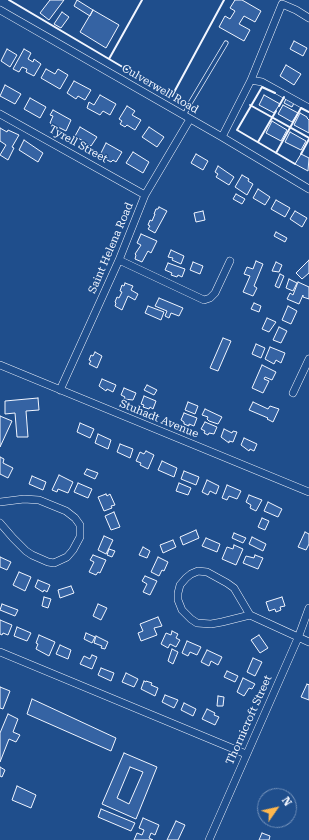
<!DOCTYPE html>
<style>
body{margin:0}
#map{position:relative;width:309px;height:840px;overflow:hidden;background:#1f4e8c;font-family:"Roboto Serif",serif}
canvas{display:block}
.north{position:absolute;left:257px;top:788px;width:40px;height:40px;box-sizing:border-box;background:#1f4e8c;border:1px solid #7391ba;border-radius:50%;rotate:56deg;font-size:11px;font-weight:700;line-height:16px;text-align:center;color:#f2f6ff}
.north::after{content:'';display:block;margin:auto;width:14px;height:18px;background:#ffb74d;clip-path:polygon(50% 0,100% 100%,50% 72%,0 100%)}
</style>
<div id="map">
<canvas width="309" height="840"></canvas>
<div class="north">N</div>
</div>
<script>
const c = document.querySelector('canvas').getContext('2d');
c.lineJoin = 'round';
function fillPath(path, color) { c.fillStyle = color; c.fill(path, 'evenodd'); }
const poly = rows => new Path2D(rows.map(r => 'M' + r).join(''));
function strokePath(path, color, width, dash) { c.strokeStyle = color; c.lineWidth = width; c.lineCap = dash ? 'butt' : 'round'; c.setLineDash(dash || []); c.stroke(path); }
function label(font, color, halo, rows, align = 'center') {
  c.font = font + ' "Roboto Serif",serif'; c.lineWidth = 3; c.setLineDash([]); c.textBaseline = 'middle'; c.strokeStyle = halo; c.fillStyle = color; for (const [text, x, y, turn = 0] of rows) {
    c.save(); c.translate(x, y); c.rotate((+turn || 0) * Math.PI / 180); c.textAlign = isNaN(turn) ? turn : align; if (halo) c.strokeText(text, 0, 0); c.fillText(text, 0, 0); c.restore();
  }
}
const building = poly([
 [50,0,64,0,49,20,40,13,50,0],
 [77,0,93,10,90,16,74,6,77,0],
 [235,0,242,0,261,11,255,22,244,16,239,24,250,30,244,41,219,27,225,16,230,19,235,11,230,8,235,0],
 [93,10,119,25,106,48,80,32,93,10],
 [62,12,69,17,61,28,54,24,62,12],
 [294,41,307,48,303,56,290,49,294,41],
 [7,49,17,55,10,67,1,61,7,49],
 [24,49,31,53,28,59,33,62,34,59,41,64,34,76,26,72,27,69,22,67,19,72,13,69,24,49],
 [286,65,301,74,294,85,280,76,286,65],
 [46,69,55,74,58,69,68,75,60,89,41,78,46,69],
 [74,81,91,90,85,100,78,96,76,99,67,93,74,81],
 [5,85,21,94,15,104,0,96,5,85],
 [100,95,116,104,110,115,103,111,100,115,87,108,89,102,94,105,100,95],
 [264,95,280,104,274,113,259,105,264,95],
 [30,98,46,107,40,118,24,109,30,98],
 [286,99,294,103,292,107,284,103,286,99],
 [283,105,298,113,292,122,278,114,283,105],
 [127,106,135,111,132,115,141,120,135,130,127,125,125,127,120,124,122,121,119,119,127,106],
 [53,110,71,120,66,131,50,123,53,116,50,115,53,110],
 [300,113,307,117,307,118,309,120,309,133,294,125,300,113],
 [272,121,287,130,281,141,266,133,272,121],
 [80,127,97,137,91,146,75,136,80,127],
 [149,127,164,137,157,147,142,137,149,127],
 [0,128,7,132,8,130,19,135,12,147,14,148,8,160,0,155,6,145,0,141,0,128],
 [290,132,306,141,301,150,285,142,290,132],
 [24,140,43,153,38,162,19,150,24,140],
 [106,143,122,152,116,162,113,160,111,162,107,160,108,157,101,153,106,143],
 [133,152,149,162,143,173,126,163,133,152],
 [196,154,208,161,203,170,191,163,196,154],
 [301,154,309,158,308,171,295,164,301,154],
 [218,166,234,177,229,185,216,177,218,174,215,172,218,166],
 [242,175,249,179,248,181,253,184,247,195,235,187,242,175],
 [258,189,270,197,265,205,253,198,258,189],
 [236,194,245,199,242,204,233,199,236,194],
 [276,200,290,208,285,217,271,209,276,200],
 [159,207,167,211,155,233,148,229,150,226,148,225,150,220,152,221,155,214,154,214,156,209,158,209,159,207],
 [203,211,205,220,196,222,194,213,203,211],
 [295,211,307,218,302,227,290,219,295,211],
 [276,232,287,238,285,242,274,236,276,232],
 [141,234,157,241,151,253,148,251,142,262,135,259,136,255,135,254,141,245,137,243,141,234],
 [171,250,184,256,181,264,172,260,173,258,168,257,171,250],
 [309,260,309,273,302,279,296,273,309,260],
 [256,261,263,264,254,286,257,288,253,296,243,292,250,276,244,274,247,267,253,269,256,261],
 [193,262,203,266,200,274,190,270,193,262],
 [276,262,282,265,279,272,272,271,276,262],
 [168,263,185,269,182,277,178,275,177,277,171,275,172,273,165,270,168,263],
 [280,274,284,276,279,288,275,286,280,274],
 [289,279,297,283,293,291,286,288,289,279],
 [298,282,309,287,309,299,303,297,303,295,299,304,287,299,290,293,293,295,298,282],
 [125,283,133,286,131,290,138,294,135,300,128,296,122,310,115,306,116,303,115,302,117,297,119,298,122,292,120,291,122,285,124,286,125,283],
 [159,298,183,308,179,316,171,313,169,318,165,316,167,311,155,306,159,298],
 [254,303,261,306,259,312,251,309,254,303],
 [148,306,164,312,161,320,145,313,148,306],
 [288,306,297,311,291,324,282,320,288,306],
 [267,318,276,322,269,332,262,329,267,318],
 [279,327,287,331,281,343,273,340,279,327],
 [223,338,231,341,218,371,210,368,223,338],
 [256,344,265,348,261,358,252,354,256,344],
 [270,347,285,353,281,363,276,360,274,364,265,359,270,347],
 [95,352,102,356,97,368,89,364,91,361,89,360,91,355,93,356,95,352],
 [262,365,276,372,272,380,265,377,264,379,269,381,263,393,252,388,262,365],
 [102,379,116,385,113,392,107,389,106,391,99,386,102,379],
 [147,385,157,390,154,395,144,390,147,385],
 [124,388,136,393,133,400,124,399,125,397,121,395,124,388],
 [144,396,156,401,153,409,150,407,149,409,143,407,144,405,141,404,144,396],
 [38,398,39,410,26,411,28,437,17,437,15,413,5,414,5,401,38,398],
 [188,402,198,406,195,414,185,410,188,402],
 [253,402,268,409,270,406,279,409,273,422,267,419,268,418,249,410,253,402],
 [205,409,222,417,218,424,209,421,207,419,208,417,202,415,205,409],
 [184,413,197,418,194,426,189,424,189,426,184,424,184,422,181,420,184,413],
 [0,416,12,421,0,447,0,416],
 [205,422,217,427,214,434,209,433,208,435,204,433,205,431,201,429,205,422],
 [80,423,94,429,90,438,77,432,80,423],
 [224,429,232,433,233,431,237,432,233,442,229,441,229,443,221,437,224,429],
 [98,434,111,440,108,449,95,443,98,434],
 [244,438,257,444,254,451,250,449,249,451,241,445,244,438],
 [120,444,133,449,130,458,117,452,120,444],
 [146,451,154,455,148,469,140,465,141,463,136,461,140,452,144,454,146,451],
 [0,457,4,459,3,463,13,468,8,478,0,474,0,457],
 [162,461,177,468,174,477,158,470,162,461],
 [87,469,98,473,95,479,84,474,87,469],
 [184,471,199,477,196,485,181,479,184,471],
 [59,475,73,482,68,493,58,489,57,492,52,490,59,475],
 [32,476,46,482,43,490,29,484,32,476],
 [207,480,219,486,216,494,210,491,208,495,202,492,207,480],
 [78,483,92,489,88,498,74,492,78,483],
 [179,483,191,488,188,495,176,491,179,483],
 [227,485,241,491,237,499,229,496,227,500,222,498,227,485],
 [106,494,107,496,110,494,115,505,111,506,112,508,104,511,98,497,106,494],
 [249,495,262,500,256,511,250,508,251,505,246,502,249,495],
 [268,502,282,509,278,517,264,511,268,502],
 [114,512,120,527,111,530,105,516,114,512],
 [262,518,269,521,265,530,258,527,262,518],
 [196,530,199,538,183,545,180,537,196,530],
 [305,532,309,534,309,544,306,550,298,547,305,532],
 [234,533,246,538,243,543,232,538,234,533],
 [104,536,113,540,106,554,98,550,104,536],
 [252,537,266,544,263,551,249,544,252,537],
 [206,538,220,544,217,552,202,546,206,538],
 [173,540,176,547,163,553,160,545,173,540],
 [234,545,243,549,236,565,222,559,227,547,233,549,234,545],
 [143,547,150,551,147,558,139,555,143,547],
 [109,549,115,551,112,557,107,555,109,549],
 [93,555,106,560,100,573,98,572,96,575,89,572,94,562,90,560,93,555],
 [255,555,263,558,258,569,243,563,246,556,254,558,255,555],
 [0,557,11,562,7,570,0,567,0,557],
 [158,557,168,562,164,571,162,570,159,576,151,572,158,557],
 [19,572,31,577,25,591,13,585,19,572],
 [145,576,157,581,150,595,143,592,147,584,142,581,145,576],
 [38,580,50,585,47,592,44,590,43,592,35,587,38,580],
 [71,586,74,593,60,598,58,590,71,586],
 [44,597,51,599,48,608,42,606,44,597],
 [282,597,285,606,280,607,281,610,276,612,275,609,269,611,266,602,282,597],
 [2,604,18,610,15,616,0,610,2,604],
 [98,604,107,608,101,620,93,616,98,604],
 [158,617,162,626,154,628,157,635,141,641,138,633,143,631,140,624,158,617],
 [0,620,12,625,8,635,3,633,2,635,0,634,0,620],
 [17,627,31,633,27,641,14,636,17,627],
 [172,631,178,634,176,638,180,640,176,647,170,644,168,648,161,644,166,633,171,635,172,631],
 [86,633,95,637,92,643,84,639,86,633],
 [39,635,55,642,49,656,36,649,38,644,36,643,39,635],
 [259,635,268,648,260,653,251,640,259,635],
 [96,636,108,642,105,649,101,648,102,646,94,643,96,636],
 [187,641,201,647,197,655,190,652,188,656,182,653,187,641],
 [60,645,71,650,68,659,56,654,60,645],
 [172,649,178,652,173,664,168,661,172,649],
 [207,650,222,657,218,665,211,661,209,666,201,662,207,650],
 [92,655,97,657,92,669,80,664,84,656,90,659,92,655],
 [253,658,262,662,255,676,247,672,253,658],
 [101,668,114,673,111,681,98,675,101,668],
 [227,671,238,676,235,682,224,677,227,671],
 [126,673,138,679,134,687,122,682,126,673],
 [243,678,255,684,252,689,249,688,244,696,237,692,243,678],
 [144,681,146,682,146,681,152,683,151,685,158,688,155,696,141,689,144,681],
 [307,684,308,685,309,684,309,700,301,697,307,684],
 [0,687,10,691,3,709,0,708,0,687],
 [165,695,178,700,174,708,162,702,165,695],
 [218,696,224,697,223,706,217,706,218,696],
 [32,699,116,738,111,751,27,714,32,699],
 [184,703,196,709,193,716,181,710,184,703],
 [207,709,215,713,214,715,219,717,215,725,202,719,207,709],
 [8,714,18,719,13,732,20,735,16,742,9,739,0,762,0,733,8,714],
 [124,753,157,767,136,819,102,804,124,753],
 [130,767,143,772,129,804,117,798,130,767],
 [0,767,5,770,2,777,0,776,0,767],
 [17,786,36,795,31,808,12,800,17,786],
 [101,809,135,823,131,831,98,817,101,809],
 [143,818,159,825,155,835,151,833,149,838,153,840,134,840,137,833,142,835,144,830,139,828,143,818],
 [176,821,185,825,178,840,167,840,176,821],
 [262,833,270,836,269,840,259,840,262,833]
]);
const lane = poly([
 [184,116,189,105,226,43]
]);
const street = poly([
 [0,10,222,137,309,189],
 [251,80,262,82,309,108],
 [0,114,145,195],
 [222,137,251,80,282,4,296,10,309,18],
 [119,260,204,300,210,298,215,293,230,261],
 [0,365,309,492],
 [60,390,119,260,145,195,190,119],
 [293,393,309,359],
 [0,502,24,499,39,500,66,511,75,518,80,525,80,537,73,550,67,557,54,563,48,562,32,555,26,551,13,538,0,523],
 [250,615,222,622,211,624,197,623,191,619,182,610,178,600,178,593,180,585,186,578,191,574,198,571,207,572,227,583,234,588,250,615,309,642],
 [0,652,246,754],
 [209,840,298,638,309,608]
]);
const wall = poly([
 [9,0,109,59,142,0],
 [109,59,172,96,224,0],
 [275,93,262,87,237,130,295,164],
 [250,105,309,138],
 [279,106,284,97],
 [258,142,276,111],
 [276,153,301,108,309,112],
 [301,154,309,139]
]);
const streetNames = [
 ["Culverwell Road",160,89,30],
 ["Tyrell Street",78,144,29],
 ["Saint Helena Road",111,248,-67],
 ["Stuhadt Avenue",159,419,22],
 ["Thornicroft Street",249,720,-66]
];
fillPath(building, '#3563a3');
strokePath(building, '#f2f6ff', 1);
strokePath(lane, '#f2f6ff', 5);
strokePath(street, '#f2f6ff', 8);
strokePath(lane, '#1f4e8c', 3.5);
strokePath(street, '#1f4e8c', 7);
strokePath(wall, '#f2f6ff', 2);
label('11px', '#f2f6ff', '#1f4e8c', streetNames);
</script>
